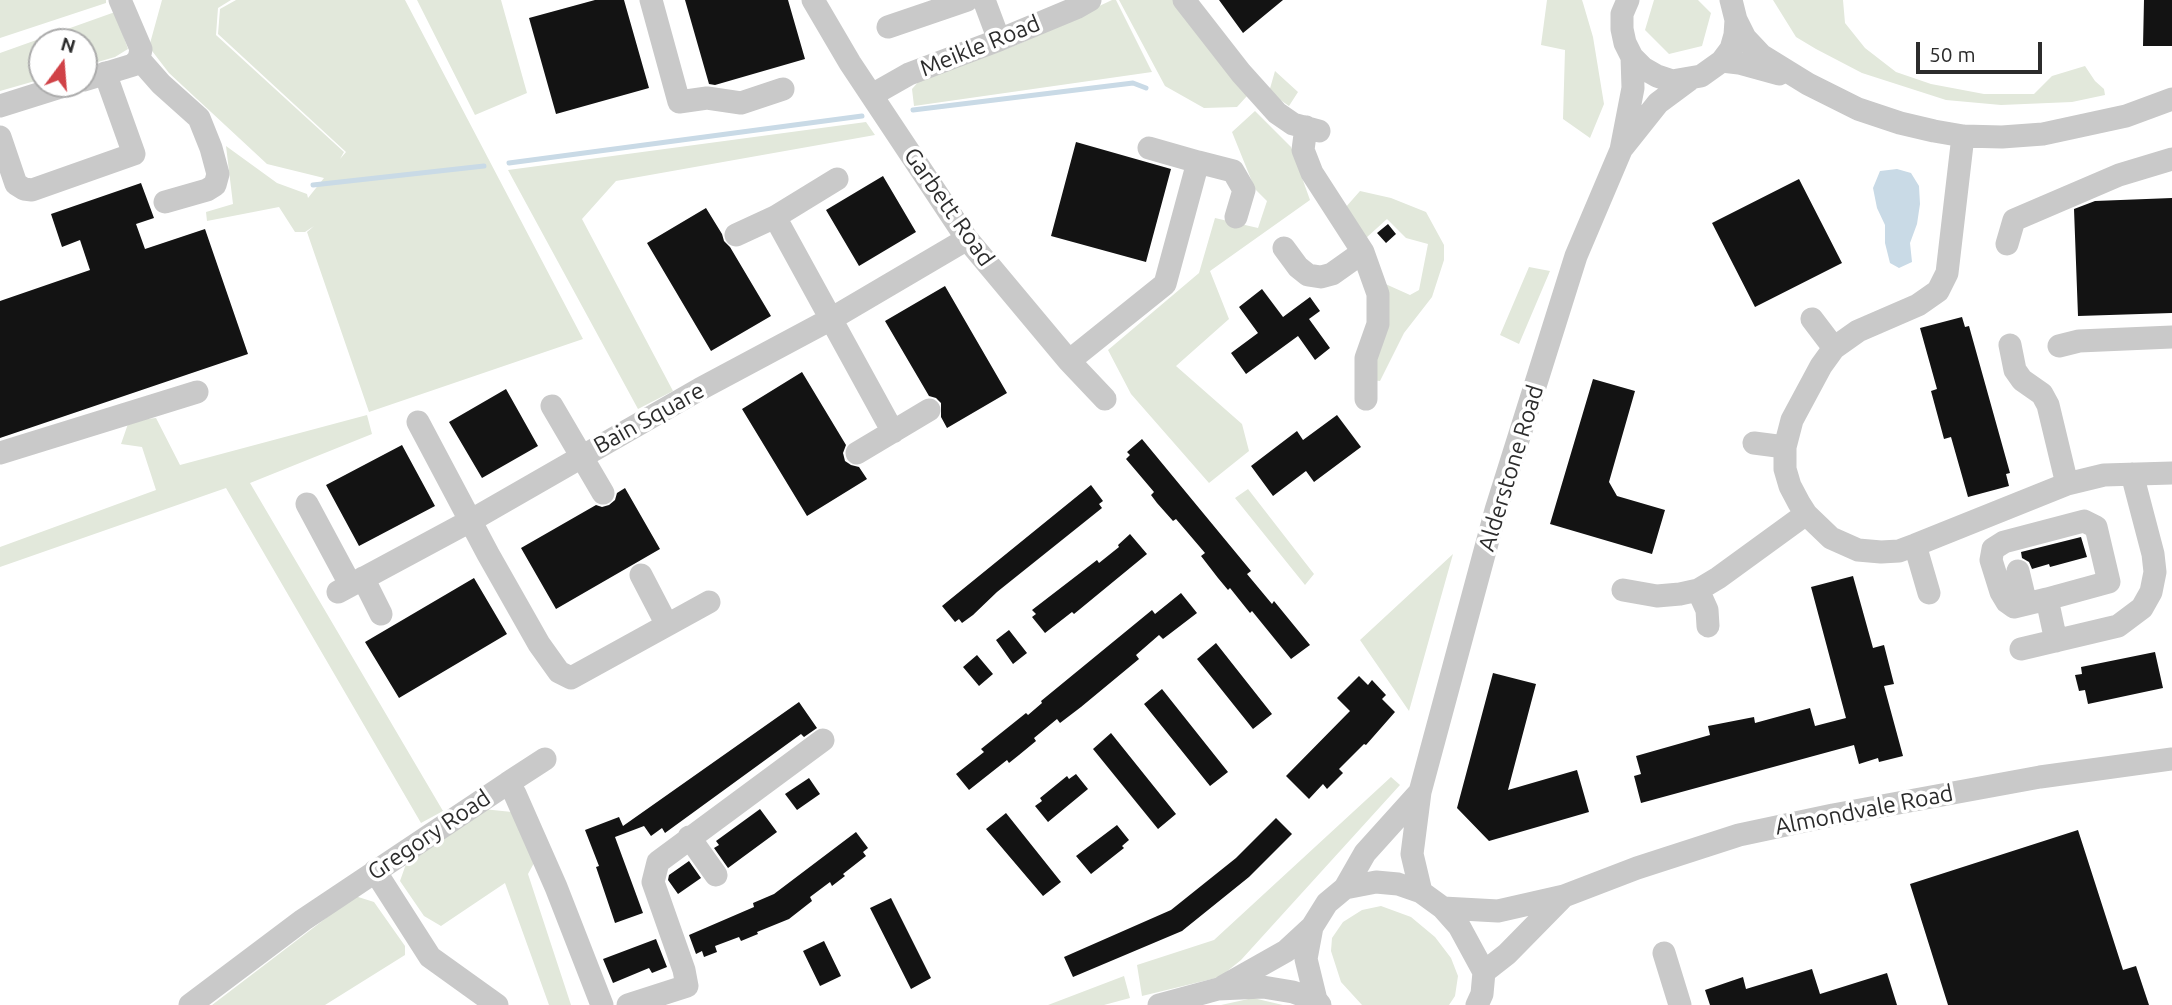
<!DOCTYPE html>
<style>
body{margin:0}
#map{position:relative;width:2172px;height:1005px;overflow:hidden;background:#fff;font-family:Ubuntu,sans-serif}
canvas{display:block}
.north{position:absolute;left:28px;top:28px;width:70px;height:70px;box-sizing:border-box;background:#fff;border:2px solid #ababab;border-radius:50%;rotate:16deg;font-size:19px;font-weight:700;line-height:28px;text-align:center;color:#2c2c2c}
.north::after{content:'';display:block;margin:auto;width:24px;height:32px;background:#d04247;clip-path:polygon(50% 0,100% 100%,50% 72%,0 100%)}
.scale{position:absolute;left:1916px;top:42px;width:126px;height:32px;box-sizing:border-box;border:4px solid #2c2c2c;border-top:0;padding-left:9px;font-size:21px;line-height:24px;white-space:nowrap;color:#2c2c2c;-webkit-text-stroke:5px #fff;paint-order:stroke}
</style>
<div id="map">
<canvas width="2172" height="1005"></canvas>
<div class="north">N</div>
<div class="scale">50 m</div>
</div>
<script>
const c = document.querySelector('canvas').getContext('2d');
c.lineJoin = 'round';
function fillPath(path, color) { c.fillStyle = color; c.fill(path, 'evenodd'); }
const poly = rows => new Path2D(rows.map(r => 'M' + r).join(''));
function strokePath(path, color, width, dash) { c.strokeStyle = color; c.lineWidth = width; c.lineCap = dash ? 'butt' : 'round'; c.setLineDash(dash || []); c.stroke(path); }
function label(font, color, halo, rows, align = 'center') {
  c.font = font + ' Ubuntu,sans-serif'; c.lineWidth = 7; c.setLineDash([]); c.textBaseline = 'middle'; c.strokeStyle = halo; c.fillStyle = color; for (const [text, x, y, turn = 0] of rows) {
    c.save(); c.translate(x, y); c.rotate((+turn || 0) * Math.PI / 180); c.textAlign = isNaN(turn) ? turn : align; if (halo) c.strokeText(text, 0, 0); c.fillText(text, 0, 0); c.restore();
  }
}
const green = poly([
 [0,0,106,0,106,3,0,38],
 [162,0,231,0,218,8,216,35,344,152,340,159,346,152,218,34,220,9,236,0,405,0,583,339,369,412,307,232,314,226,305,232,295,232,279,207,207,221,206,212,233,204,226,146,277,183,307,194,308,198,324,178,267,164,169,73,149,47],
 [417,0,501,0,527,93,475,115],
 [1112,0,1116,0,1152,72,914,106,912,89,919,81,1019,44],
 [1119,0,1175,0,1247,96,1237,107,1204,108,1165,86],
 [1547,0,1582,0,1583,3,1593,37,1604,104,1590,138,1563,119,1565,50,1541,45],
 [1654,0,1698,0,1711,13,1702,46,1669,54,1645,30],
 [1773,0,1843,0,1845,23,1865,48,1896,72,1931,84,1984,94,2034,94,2052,76,2085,66,2095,81,2104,89,2105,95,2072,102,2001,105,1946,100,1862,73,1816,49,1796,37],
 [115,12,128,49,115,57,84,66,84,42,42,42,42,79,0,91,0,53],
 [1275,71,1298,92,1289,106,1269,92],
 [1255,111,1291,147,1310,200,1210,271,1229,319,1176,366,1242,424,1249,451,1209,483,1131,394,1108,350,1199,273,1215,218,1258,228,1267,201,1255,189,1232,132],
 [866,122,875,135,616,181,582,219,673,391,638,409,508,170],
 [1360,191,1391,198,1426,212,1444,245,1444,260,1432,297,1404,333,1380,381,1371,380,1381,282,1410,295,1419,290,1428,244,1406,238,1387,219,1366,238,1345,208],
 [1529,267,1550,271,1519,344,1500,335],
 [367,415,372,434,250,483,443,811,421,823,226,488,0,567,0,547,156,490,142,447,121,444,129,421,156,418,180,465],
 [1248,489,1314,574,1305,585,1235,498],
 [1453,554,1409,711,1360,640],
 [1391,777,1400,785,1241,960,1220,977,1142,996,1137,965,1214,940],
 [483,809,512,812,540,852,528,874,571,1005,549,1005,505,883,441,926,424,916,400,881,406,864],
 [355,896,374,902,405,946,405,955,325,1005,212,1005],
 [1381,906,1411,917,1435,937,1451,958,1458,976,1455,996,1449,1005,1362,1005,1341,982,1331,951,1332,938,1343,922,1362,910],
 [1124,976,1130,998,1104,1005,1048,1005],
 [1253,998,1283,1005,1221,1005]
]);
const water = poly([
 [1897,169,1911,173,1919,186,1920,204,1917,224,1910,243,1912,262,1899,268,1890,263,1885,243,1885,225,1877,208,1873,188,1880,171]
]);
const stream = poly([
 [913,110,1133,83,1146,88],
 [509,163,862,116],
 [313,185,484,166]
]);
const building = poly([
 [595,0,624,0,649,88,556,114,529,18],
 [685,0,788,0,805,59,715,85,709,84],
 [1219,0,1283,0,1243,33],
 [2144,0,2172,0,2172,46,2143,46],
 [1076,142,1171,169,1146,262,1051,236],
 [883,176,916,232,859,266,826,210],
 [1799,179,1842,263,1755,307,1712,223],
 [141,183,154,218,136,224,145,249,205,229,248,354,0,438,0,301,90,270,80,240,62,247,51,214],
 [2172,198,2172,313,2078,316,2074,209,2095,201],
 [706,208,722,234,724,241,730,247,771,316,711,351,647,243],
 [1388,224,1396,234,1386,243,1377,233],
 [945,286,1007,393,947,428,941,417,941,403,936,398,929,396,885,321],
 [1262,289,1283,317,1310,297,1320,311,1309,319,1330,348,1315,360,1298,336,1246,374,1231,353,1258,333,1239,307],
 [1962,317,1965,327,1969,326,2010,473,2006,474,2009,486,1968,497,1951,437,1944,439,1931,391,1937,389,1920,328],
 [802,372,846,445,843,453,845,461,851,465,859,467,867,479,807,516,742,409],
 [1593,379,1635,391,1609,482,1617,496,1665,510,1652,554,1550,524],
 [506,389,538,446,482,478,449,422],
 [1337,415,1361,447,1314,482,1306,471,1273,496,1251,466,1297,431,1303,440],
 [1142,439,1251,571,1247,574,1272,604,1274,601,1310,645,1291,659,1252,611,1250,613,1230,588,1228,590,1218,578,1201,556,1205,553,1176,519,1173,521,1157,503,1151,495,1154,492,1126,459,1130,455,1127,452],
 [402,445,435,506,359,546,326,485],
 [1091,485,1103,501,1099,504,1102,508,997,592,973,615,962,623,959,619,955,622,942,606],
 [625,488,660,549,556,609,521,548,596,505,602,507,609,505,615,500,617,493],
 [1130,534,1147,554,1074,614,1072,612,1045,633,1032,617,1036,614,1032,610,1097,560,1099,563,1119,547,1118,545],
 [2081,537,2087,557,2050,567,2049,564,2032,569,2029,562,2022,558,2021,552],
 [1853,576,1873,648,1884,645,1894,684,1884,686,1903,756,1879,762,1878,758,1859,764,1854,745,1641,803,1634,776,1641,774,1636,756,1710,735,1708,726,1754,717,1755,723,1810,708,1815,726,1846,718,1811,587],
 [474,578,507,634,399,698,365,642],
 [1181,593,1197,613,1163,639,1159,635,1136,655,1139,659,1081,707,1060,723,1057,719,1034,738,1036,741,1019,755,1009,763,1007,760,969,790,956,774,984,752,981,749,1026,713,1028,715,1042,703,1041,701,1152,610,1155,614],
 [1009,630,1027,653,1013,664,996,640],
 [1216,643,1272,714,1253,729,1197,659],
 [2155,652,2163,688,2088,704,2085,690,2079,691,2075,675,2082,674,2081,667],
 [977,655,993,674,979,686,963,667],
 [1493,673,1536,684,1508,790,1577,770,1589,812,1489,841,1457,808],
 [1359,676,1368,685,1372,680,1386,695,1382,699,1395,712,1366,745,1364,744,1339,769,1343,773,1327,789,1323,784,1309,799,1286,776,1350,711,1337,698],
 [1162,689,1228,772,1210,786,1144,704],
 [799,702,817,728,804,737,801,734,665,833,662,828,651,836,644,826,615,837,643,913,615,923,596,867,599,866,585,830,619,817,623,826],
 [1111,733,1176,814,1158,829,1093,749],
 [1076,774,1088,789,1048,822,1035,806,1042,801,1040,798,1067,776,1069,779],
 [809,778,820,794,797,810,785,794],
 [760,809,777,832,728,868,714,848,719,845,716,841],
 [1006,813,1061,882,1043,896,986,829],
 [1276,818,1292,834,1249,877,1182,931,1073,977,1064,957,1171,910,1236,858],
 [1117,825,1129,840,1122,846,1124,848,1091,874,1076,856],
 [2078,830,2123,970,2136,966,2149,1005,1948,1005,1910,884],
 [856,832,868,848,863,852,866,856,843,874,845,876,832,886,830,882,810,897,812,901,789,919,757,932,758,934,741,941,739,937,715,946,717,952,704,957,702,951,696,954,689,935,754,907,753,903,774,894],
 [689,861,701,878,678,894,668,880,669,875],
 [891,898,931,978,911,989,870,908],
 [656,939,667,967,652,973,649,968,613,983,603,959],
 [824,941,841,976,820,986,803,951],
 [1812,969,1820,994,1887,973,1897,1005,1710,1005,1705,990,1743,977,1746,989]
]);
const minor = poly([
 [651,0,679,102,707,98,741,103,783,89],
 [813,0,850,63,967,239,1069,361,1105,399],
 [984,0,999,40],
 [1184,0,1241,73,1277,113,1293,124,1319,131],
 [1628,0,1622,14,1622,29,1625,43,1632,57,1643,68,1657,76,1672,81,1701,76,1722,61,1731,49,1735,35,1736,20,1731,0],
 [1736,20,1745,38,1761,55,1808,84,1858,109,1900,123,1934,131,1963,136,2002,137,2043,134,2126,116,2172,99],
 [888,27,967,0],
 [139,59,161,84,199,118,211,148,218,174,215,185,207,190,165,202],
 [1722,61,1739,63,1779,74],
 [84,80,133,65,139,59,141,49,120,0],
 [872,95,909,74,999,40,1076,8,1090,0],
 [0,106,70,84],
 [1306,127,1303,150,1312,173,1363,252,1378,294,1378,324,1366,358,1366,399],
 [1963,136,1947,273,1938,291,1918,305,1858,331,1834,348,1821,366,1792,420,1785,447,1785,469,1790,486,1799,503,1806,514,1831,538,1858,550,1881,552,1899,551,1915,545,2067,484,2104,475,2172,473],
 [0,137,16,184,24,189,32,190,134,154,105,73],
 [1623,147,1658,103,1689,80],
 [1198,162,1233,171,1244,190,1236,217],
 [775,217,893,432],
 [736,235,775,217,837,179],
 [2007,244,2014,220,2119,175,2172,159],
 [1284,248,1298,267,1308,275,1321,277,1332,274,1363,252],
 [1812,319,1834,348],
 [2010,345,2015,370,2022,380,2042,394,2048,405,2067,484],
 [2059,346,2079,341,2172,337],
 [1069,361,1165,284,1198,162,1149,148],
 [552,406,603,493],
 [418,422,488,554,539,644,559,672,571,678,709,602],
 [1754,443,1785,447],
 [0,453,197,392],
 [857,453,929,410],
 [307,504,350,584],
 [1915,545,1929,593],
 [2018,571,2026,604],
 [641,575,667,625],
 [363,578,381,614],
 [1623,590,1657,596,1680,594,1698,590,1718,578,1806,514],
 [1698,590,1707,610,1708,626],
 [338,592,470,521,700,389,831,319,967,239],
 [2047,599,2109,582,2096,527,2084,521,2004,542,1993,549,1991,560,2001,592,2007,602,2014,607,2047,599,2056,641],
 [2021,649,2118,626,2142,608,2151,592,2155,572,2153,554,2132,474],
 [508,783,545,759],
 [689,837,716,875],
 [375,871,430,957,497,1005],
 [1345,888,1365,853,1420,792],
 [1421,892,1412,854,1420,792,1496,510,1576,256,1621,150,1633,88,1632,57],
 [1443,908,1498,911,1564,896,1637,868,1739,835,1833,815,2040,777,2172,759],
 [1664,953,1680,1005],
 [1484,972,1507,954,1564,896],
 [1224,986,1286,951,1312,927],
 [190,1005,303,920,508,783,515,794,556,887,602,1005],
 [628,1005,687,986,684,970,653,882,658,862,823,740],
 [1159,1005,1218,989,1263,987,1293,992,1316,1000],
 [1320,1005,1316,1000,1306,959,1312,927,1327,903,1345,888,1376,882,1398,884,1421,892,1443,908,1459,926,1484,972,1482,994,1477,1005]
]);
const streetNames = [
 ["Meikle Road",980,46,-22],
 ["Garbett Road",949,207,55],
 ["Bain Square",649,418,-29],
 ["Alderstone Road",1511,468,-73],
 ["Almondvale Road",1864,810,-11],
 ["Gregory Road",429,835,-34]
];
fillPath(green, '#e2e8db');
fillPath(water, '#c9dae6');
strokePath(stream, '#c9dae6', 5);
fillPath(building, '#131313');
strokePath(minor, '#c9c9c9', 23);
label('23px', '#2c2c2c', '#fff', streetNames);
</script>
